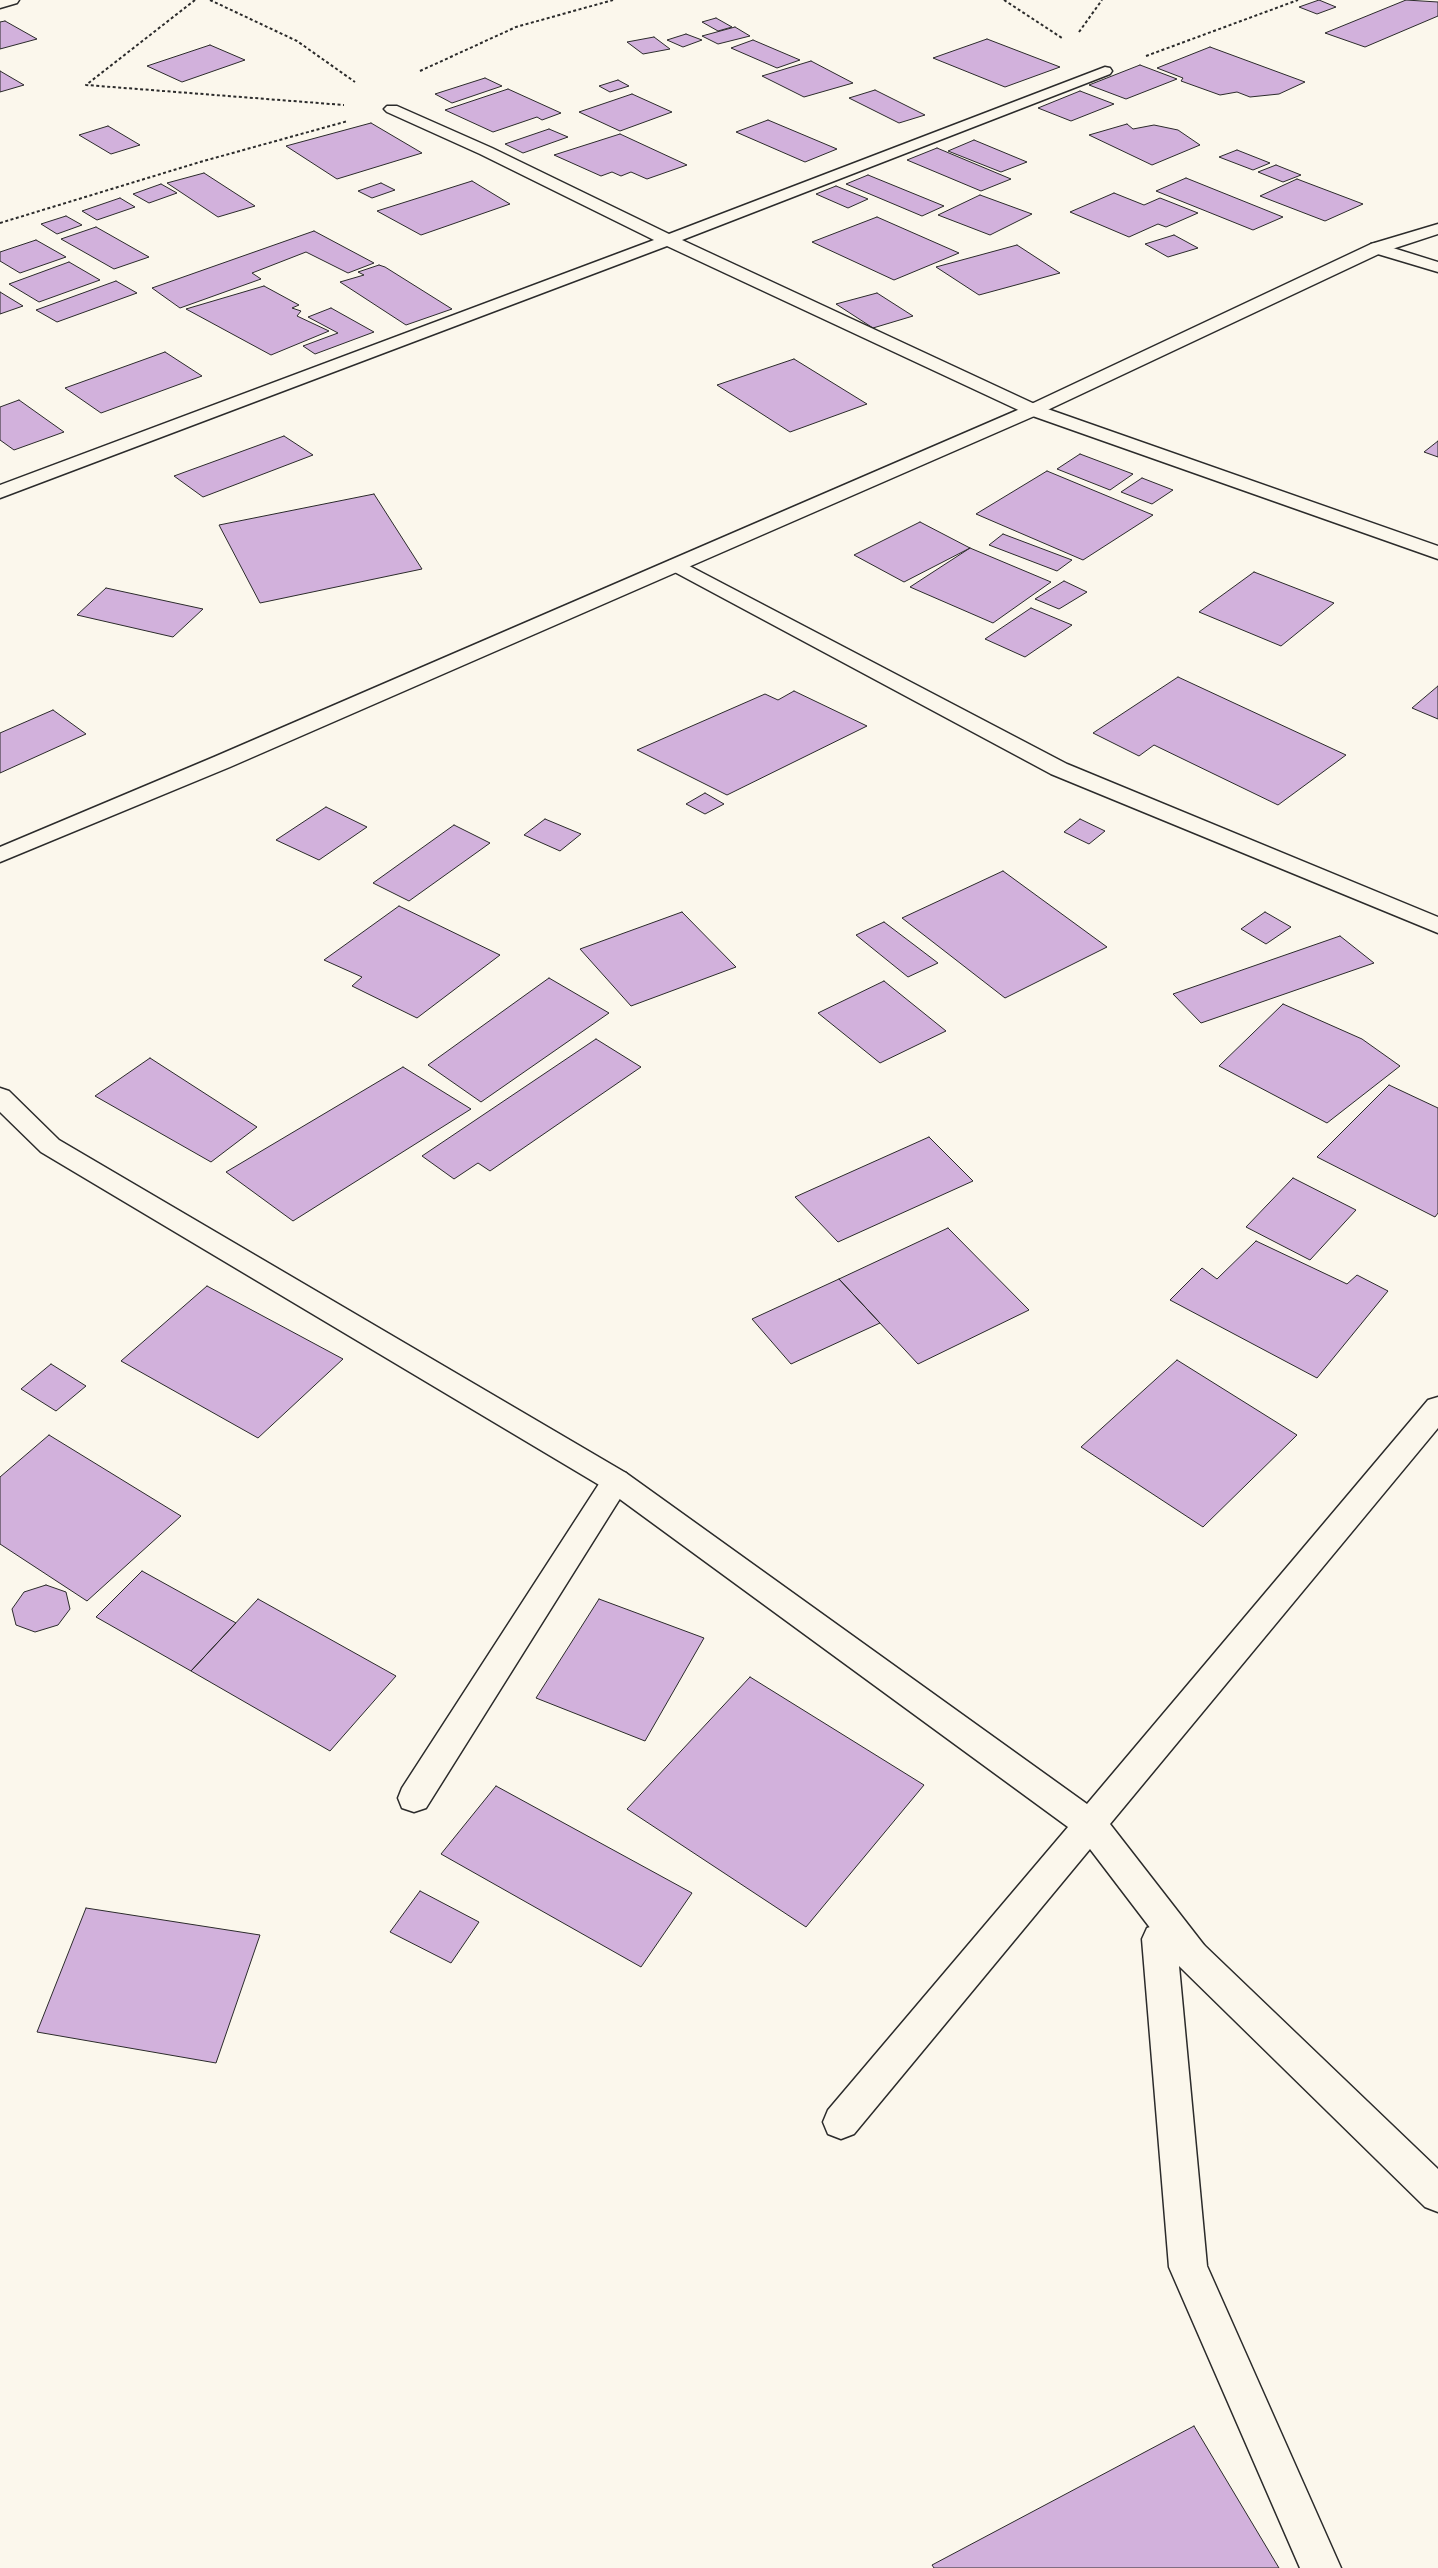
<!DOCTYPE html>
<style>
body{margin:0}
canvas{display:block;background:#fbf7ec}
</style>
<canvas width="1438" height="2568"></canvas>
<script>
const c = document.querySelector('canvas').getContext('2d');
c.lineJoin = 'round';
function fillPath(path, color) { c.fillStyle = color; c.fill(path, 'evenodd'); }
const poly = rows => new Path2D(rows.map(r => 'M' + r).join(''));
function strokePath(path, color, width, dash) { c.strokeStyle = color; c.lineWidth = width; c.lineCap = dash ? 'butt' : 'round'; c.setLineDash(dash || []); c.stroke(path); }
const building = poly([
 [1319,0,1336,7,1317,14,1299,7,1319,0],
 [1406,0,1438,2,1438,16,1365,47,1325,33,1406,0],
 [716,18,732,27,718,31,702,22,716,18],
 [5,21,37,39,0,49,0,22,5,21],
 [735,27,750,36,718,44,702,36,735,27],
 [686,34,702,40,683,47,667,40,686,34],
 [654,37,670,49,643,54,627,42,654,37],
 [987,39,1060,67,1005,87,933,58,987,39],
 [753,40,800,60,777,68,731,48,753,40],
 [210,45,245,60,182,82,147,66,210,45],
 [1210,47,1305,82,1279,94,1250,97,1237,92,1220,95,1181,81,1183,78,1157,68,1210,47],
 [811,61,853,83,804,97,762,76,811,61],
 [1140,65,1177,79,1126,99,1089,85,1140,65],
 [0,71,24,85,0,92,0,71],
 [485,78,502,86,452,103,435,94,485,78],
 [618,80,629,86,610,92,599,86,618,80],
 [508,89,561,113,542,120,537,117,493,132,445,110,508,89],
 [875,90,925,115,899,123,849,98,875,90],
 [1080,91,1114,104,1071,121,1038,108,1080,91],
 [632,94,672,112,620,131,579,112,632,94],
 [768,120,837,149,805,162,736,132,768,120],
 [371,123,422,153,337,179,286,146,371,123],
 [1127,124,1133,129,1154,125,1178,130,1200,145,1152,165,1089,135,1127,124],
 [108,126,140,145,111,154,79,135,108,126],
 [549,129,568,137,523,153,505,144,549,129],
 [620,134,687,165,647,179,631,172,621,176,612,172,601,176,554,155,620,134],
 [974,140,1027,162,1001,172,948,151,974,140],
 [937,148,1011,179,981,191,907,160,937,148],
 [1237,150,1270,163,1253,170,1219,157,1237,150],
 [1276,165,1301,175,1283,182,1258,172,1276,165],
 [204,173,255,206,218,217,167,183,204,173],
 [868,175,944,206,922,216,846,184,868,175],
 [1186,178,1283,217,1253,230,1156,191,1186,178],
 [1297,179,1363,204,1325,221,1260,196,1297,179],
 [472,181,510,204,421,235,377,211,472,181],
 [381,183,395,190,372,198,358,191,381,183],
 [161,184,177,193,149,203,133,194,161,184],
 [836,186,868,199,848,208,816,194,836,186],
 [1114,193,1144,205,1160,198,1198,213,1166,227,1158,224,1129,237,1070,212,1114,193],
 [980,195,1032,214,990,235,938,215,980,195],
 [120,198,135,207,97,220,82,211,120,198],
 [66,216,82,225,57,234,41,224,66,216],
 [877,217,959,253,894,280,812,242,877,217],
 [96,227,149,257,114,269,61,239,96,227],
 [314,231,374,263,348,273,306,252,252,273,261,279,180,308,152,288,314,231],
 [1174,235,1198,248,1168,257,1145,244,1174,235],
 [36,240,66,257,20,273,0,261,0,252,36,240],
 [1017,245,1060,273,979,295,936,267,1017,245],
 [69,262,100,280,39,302,9,284,69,262],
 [379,265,385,267,452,309,406,325,340,282,364,275,358,272,379,265],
 [116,281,137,293,57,322,36,310,116,281],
 [264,286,299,305,292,308,301,311,297,316,329,331,271,355,186,309,264,286],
 [0,292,23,306,0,314,0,292],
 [877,293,913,316,873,328,836,304,877,293],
 [331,308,374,332,315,354,303,346,338,333,308,317,331,308],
 [165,352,202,376,101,413,65,388,165,352],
 [794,359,867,404,790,432,717,385,794,359],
 [19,400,64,432,14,450,0,440,0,407,19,400],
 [284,436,313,455,203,497,174,476,284,436],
 [1438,441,1438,457,1424,452,1438,441],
 [1080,454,1133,474,1110,490,1057,469,1080,454],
 [1047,471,1153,515,1083,560,976,514,1047,471],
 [1142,478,1173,490,1152,504,1121,492,1142,478],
 [374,494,422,569,260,603,219,525,374,494],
 [920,522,970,548,904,582,854,555,920,522],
 [1003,534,1072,560,1057,571,989,545,1003,534],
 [970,548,1051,582,993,623,910,587,970,548],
 [1254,572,1334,603,1281,646,1199,612,1254,572],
 [1064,581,1087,592,1059,609,1035,599,1064,581],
 [106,588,203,609,173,637,77,615,106,588],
 [1031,608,1072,625,1025,657,985,639,1031,608],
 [1178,677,1346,755,1278,805,1154,745,1139,756,1093,733,1178,677],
 [1438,686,1438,719,1412,708,1438,686],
 [794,691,867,726,727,795,637,750,765,694,778,700,794,691],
 [53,710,86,734,0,773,0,733,53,710],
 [705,793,724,804,705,814,686,804,705,793],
 [326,807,367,827,319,860,276,840,326,807],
 [545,819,581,834,560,851,524,835,545,819],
 [1080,819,1105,831,1089,844,1064,832,1080,819],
 [454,825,490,843,409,901,373,883,454,825],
 [1003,871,1107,947,1005,998,902,918,1003,871],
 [399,906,500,955,417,1018,352,986,362,977,324,960,399,906],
 [682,912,736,967,631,1006,580,949,682,912],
 [1265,912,1291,927,1266,944,1241,929,1265,912],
 [884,922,938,963,908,977,856,935,884,922],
 [1340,936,1374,963,1201,1023,1173,994,1340,936],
 [549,978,609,1013,481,1102,428,1065,549,978],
 [884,981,946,1031,880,1063,818,1013,884,981],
 [1283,1004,1362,1039,1400,1066,1327,1123,1219,1066,1283,1004],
 [596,1039,641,1067,490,1171,478,1163,454,1179,422,1156,596,1039],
 [150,1058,257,1127,211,1162,95,1096,150,1058],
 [403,1067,471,1109,293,1221,226,1172,403,1067],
 [1389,1085,1438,1108,1438,1213,1435,1217,1317,1157,1389,1085],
 [929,1137,973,1181,838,1242,795,1197,929,1137],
 [1293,1178,1356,1210,1310,1260,1246,1227,1293,1178],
 [948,1228,1029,1310,918,1364,839,1279,948,1228],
 [1256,1241,1347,1284,1357,1275,1388,1291,1317,1378,1170,1300,1202,1268,1217,1279,1256,1241],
 [839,1279,880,1323,791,1364,752,1319,839,1279],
 [207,1286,343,1359,258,1438,121,1361,207,1286],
 [1177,1360,1297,1435,1203,1527,1081,1447,1177,1360],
 [51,1364,86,1386,56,1411,21,1389,51,1364],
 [49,1435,181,1516,87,1601,0,1544,0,1477,49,1435],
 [142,1571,236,1623,191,1671,96,1617,142,1571],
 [46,1585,66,1592,70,1609,58,1625,35,1632,16,1625,12,1609,24,1592,46,1585],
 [258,1599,396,1676,330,1751,191,1671,258,1599],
 [599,1599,704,1638,645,1741,536,1698,599,1599],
 [750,1677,924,1785,806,1927,627,1809,750,1677],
 [496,1786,692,1893,641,1967,441,1854,496,1786],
 [420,1891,479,1922,451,1963,390,1932,420,1891],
 [86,1908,260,1935,216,2063,37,2032,86,1908],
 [1194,2426,1279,2568,934,2568,932,2565,1194,2426]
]);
const path = poly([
 [195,0,86,85,344,105],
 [210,0,297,41,355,82],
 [1004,0,1062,38],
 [1079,32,1102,0],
 [1146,56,1298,0],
 [420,71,516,27,613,0],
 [0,223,200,162,348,121]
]);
const lane = poly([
 [616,1470,626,1473,631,1481,626,1489,426,1808,414,1812,402,1808,398,1798,402,1788,606,1473,616,1470],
 [1159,1924,1204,1945,1209,1956,1204,1967,1192,1972,1179,1966,1207,2266,1341,2568,1300,2568,1169,2267,1142,1939,1147,1928,1159,1924]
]);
const street = poly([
 [0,0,19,0,17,3,0,8,0,0],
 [1105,67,1110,68,1112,71,1110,74,682,240,1039,406,1438,546,1438,559,1027,414,667,246,0,498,0,485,654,240,480,154,387,112,384,109,387,106,397,106,492,148,669,234,1105,67],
 [1377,243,1438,262,1438,272,1371,252,1369,248,1371,244,1377,243],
 [676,559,1067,764,1438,917,1438,933,1051,774,669,569,666,565,669,561,676,559],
 [0,1088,9,1091,59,1140,626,1473,1087,1804,1428,1400,1438,1397,1438,1428,1110,1824,1204,1945,1438,2169,1438,2212,1425,2207,1180,1967,1090,1849,854,2134,841,2139,828,2134,823,2122,828,2110,1068,1827,606,1489,41,1152,0,1112,0,1088]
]);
const secondary = poly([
 [1438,224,1438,234,1383,252,1039,414,230,767,0,862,0,847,214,757,1027,406,1371,244,1438,224]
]);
fillPath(building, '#d2b1dc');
strokePath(building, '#2b2b2b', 1);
strokePath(lane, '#2b2b2b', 3);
strokePath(street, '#2b2b2b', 3);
strokePath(secondary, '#2b2b2b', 3);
strokePath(path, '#2b2b2b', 2, [3, 2.5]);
fillPath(lane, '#fbf7ec');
fillPath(street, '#fbf7ec');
fillPath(secondary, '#fbf7ec');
</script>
